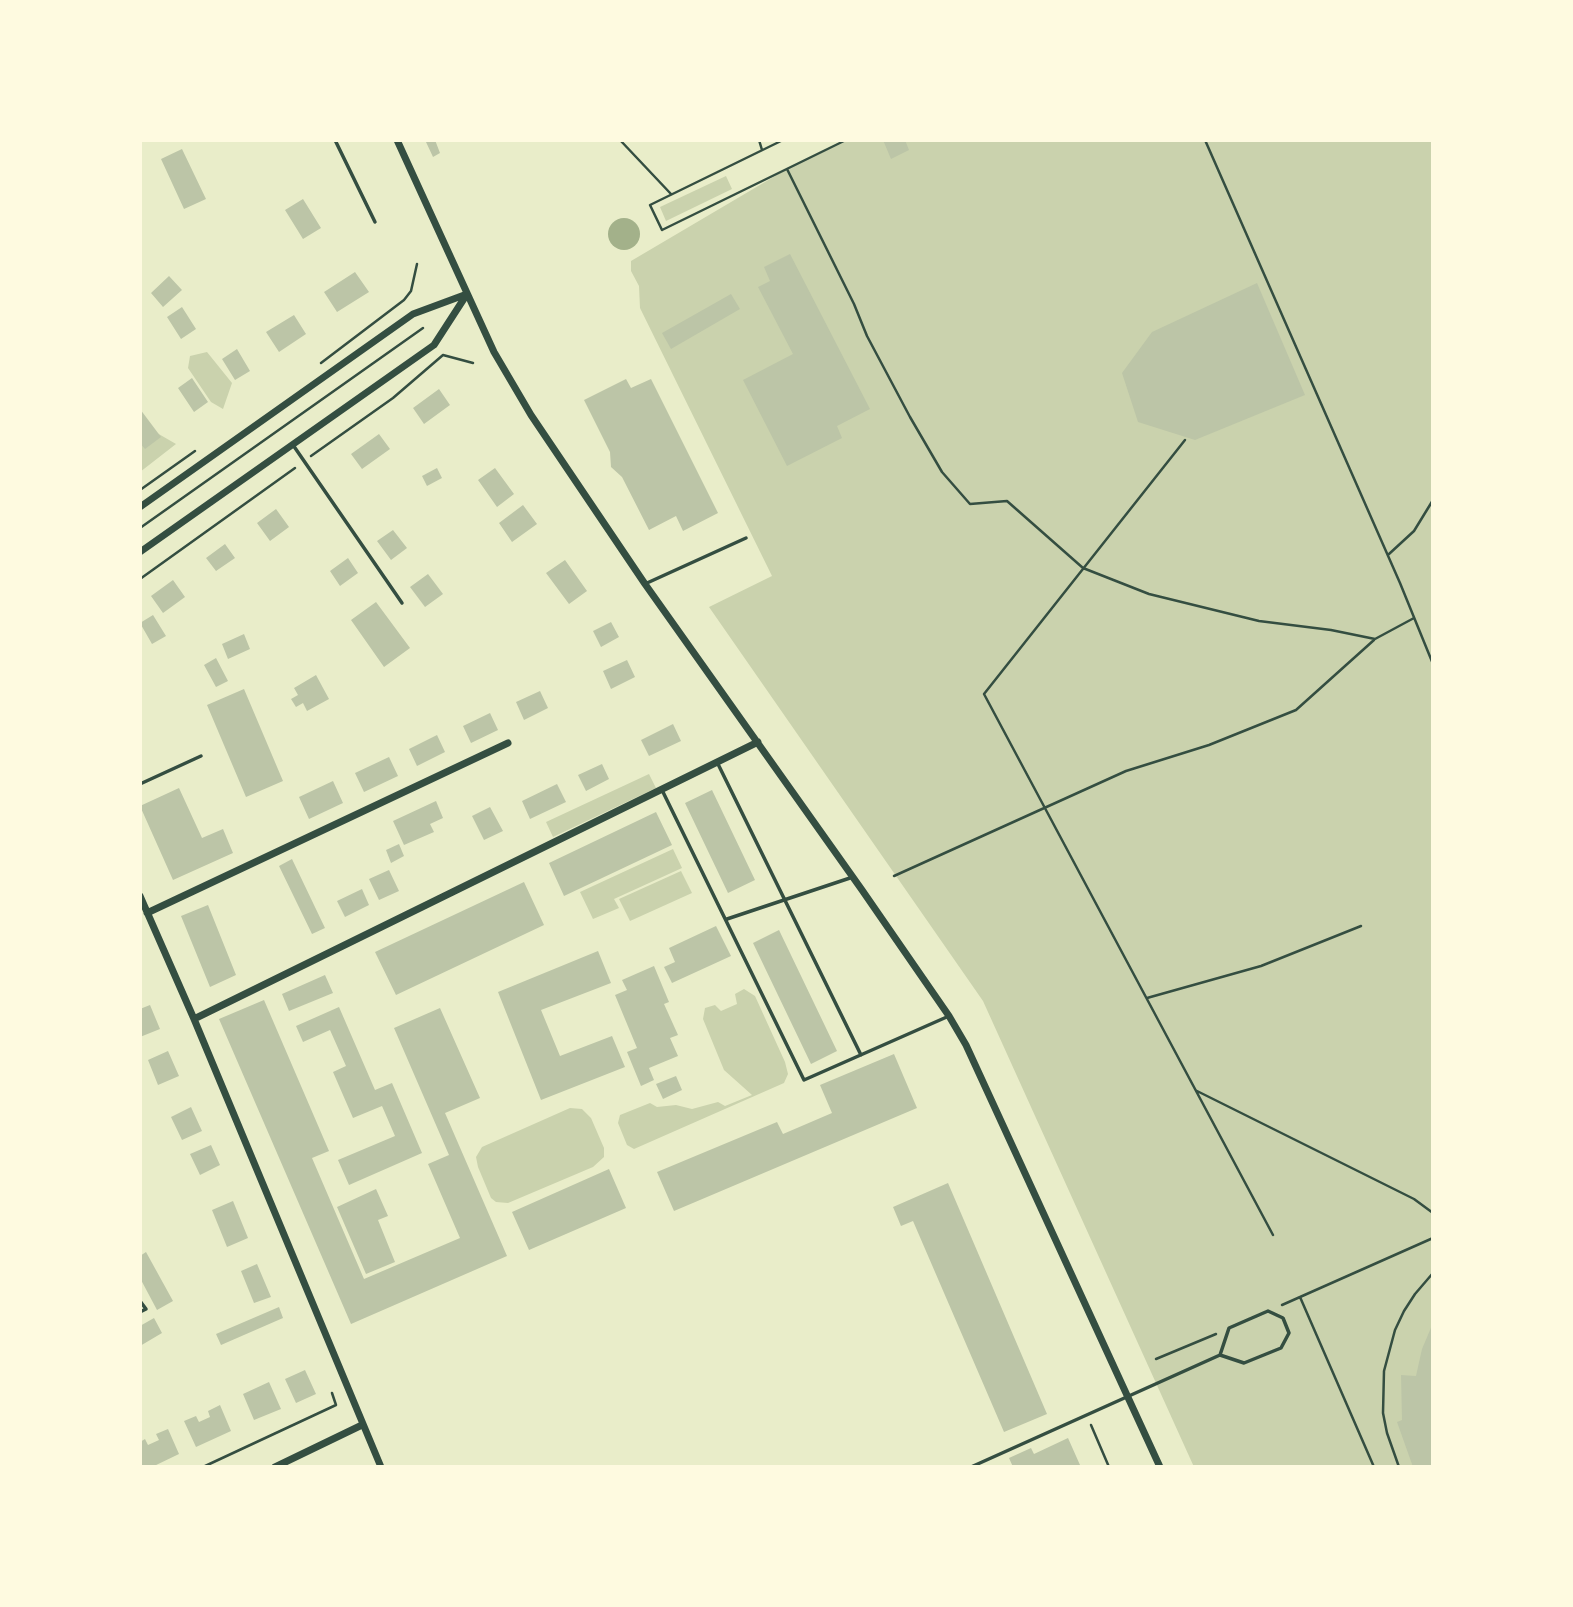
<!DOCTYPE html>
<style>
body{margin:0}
#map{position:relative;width:1573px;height:1607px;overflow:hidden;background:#e9edc9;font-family:"Fira Sans Condensed",sans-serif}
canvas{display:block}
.frame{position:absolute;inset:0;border:142px solid #fefae0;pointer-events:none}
</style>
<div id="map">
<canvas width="1573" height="1607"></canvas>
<div class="frame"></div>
</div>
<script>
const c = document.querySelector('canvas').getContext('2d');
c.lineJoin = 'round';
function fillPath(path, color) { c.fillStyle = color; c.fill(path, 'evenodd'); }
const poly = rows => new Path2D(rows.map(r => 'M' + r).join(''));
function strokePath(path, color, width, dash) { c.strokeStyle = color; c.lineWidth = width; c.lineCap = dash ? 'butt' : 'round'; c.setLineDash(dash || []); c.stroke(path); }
const green = poly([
 [849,140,1433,140,1433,1467,1194,1467,983,1001,709,607,772,576,640,308,639,286,631,271,631,261,787,169],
 [726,176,732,189,666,221,660,207],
 [207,352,232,383,223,409,211,402,188,368,190,356],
 [157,433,176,444,140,472,140,444],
 [649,774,656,788,553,837,546,822],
 [673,849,682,868,614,899,619,908,593,919,580,892],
 [681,871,692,893,630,921,619,899],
 [744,989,755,996,785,1062,788,1074,784,1083,634,1149,627,1145,618,1123,620,1115,650,1103,657,1107,676,1105,692,1109,718,1102,725,1106,752,1095,724,1070,703,1019,705,1008,715,1005,721,1011,737,1004,735,994],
 [570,1108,582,1109,591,1118,604,1148,604,1157,593,1167,508,1203,496,1202,491,1198,478,1167,476,1157,482,1147]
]);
const water = poly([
 '608 234a16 16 0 1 1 32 0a16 16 0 1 1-32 0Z'
]);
const building = poly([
 [432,140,435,140,440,153,433,157,426,142],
 [883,140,905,140,909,150,891,159],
 [182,149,206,199,184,209,161,159],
 [303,199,321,228,303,239,285,210],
 [790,254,870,409,837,426,842,438,787,466,743,380,793,354,758,287,770,281,764,267],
 [355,272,369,292,337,312,324,292],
 [169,276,182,290,163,307,151,293],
 [1257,283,1305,395,1195,440,1138,422,1122,373,1152,332],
 [731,294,740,309,671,349,662,333],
 [182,307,196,329,181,339,167,317],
 [294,315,306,334,279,352,266,332],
 [237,349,250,371,235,380,222,359],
 [192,378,208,402,194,412,178,388],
 [626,379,631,388,651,379,718,513,683,531,676,516,649,530,622,477,611,467,610,452,584,400],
 [439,389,450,405,424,424,413,408],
 [140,409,161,437,145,449,140,443],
 [379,434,390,449,362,469,351,454],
 [437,468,442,478,427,486,422,476],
 [495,468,514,494,497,507,478,480],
 [523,505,537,524,512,542,499,523],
 [276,509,289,527,270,541,257,523],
 [393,530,407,548,391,560,377,541],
 [225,544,235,558,216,571,206,558],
 [348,558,358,573,340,586,330,571],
 [565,560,587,591,569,604,546,573],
 [428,574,443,594,425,607,410,587],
 [173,580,185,597,163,613,151,596],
 [376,602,410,648,384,667,351,620],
 [153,615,166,636,152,644,140,623],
 [611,622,619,637,601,647,593,631],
 [244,634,250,649,228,659,222,644],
 [216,658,228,681,216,687,204,665],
 [627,660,635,677,611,689,603,671],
 [316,675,329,699,307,711,303,703,296,707,291,699,298,695,294,688],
 [244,689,283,781,246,797,207,705],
 [540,691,548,708,524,720,516,702],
 [490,713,498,730,471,743,463,726],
 [673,724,681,741,649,756,641,740],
 [437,735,445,752,417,766,409,749],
 [389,757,398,776,364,792,355,773],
 [602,764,609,779,586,791,578,775],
 [333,781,343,803,309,819,299,797],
 [557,784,566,802,530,819,522,801],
 [179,788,202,838,223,829,233,853,173,880,140,806],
 [712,790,755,880,728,893,685,803],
 [436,801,443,818,430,824,434,832,404,845,393,821],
 [490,807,503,831,484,840,472,816],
 [656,812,672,845,564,896,549,863],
 [399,844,404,856,391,863,386,850],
 [292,859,325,928,312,934,279,866],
 [389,870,399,891,379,900,369,879],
 [524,882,544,925,396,995,375,952],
 [362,889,369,905,345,917,337,901],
 [208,905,236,975,210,987,181,916],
 [716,926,731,956,672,983,664,967,675,962,669,948],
 [779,930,837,1051,811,1064,753,943],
 [598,951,611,983,541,1010,560,1056,612,1036,625,1067,541,1100,498,992],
 [654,966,669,1002,664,1004,678,1035,670,1038,678,1056,649,1068,654,1080,641,1086,627,1052,637,1048,615,995,627,990,622,980],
 [325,975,333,993,289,1011,282,994],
 [264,1000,329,1151,312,1158,364,1279,460,1238,428,1164,449,1155,394,1028,440,1008,480,1098,445,1113,507,1256,351,1324,219,1019],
 [150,1005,160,1029,140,1037,140,1009],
 [339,1007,375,1090,392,1083,422,1153,349,1185,338,1160,395,1136,382,1106,353,1118,333,1072,346,1066,330,1030,303,1042,296,1026],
 [168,1051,179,1076,158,1085,148,1060],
 [894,1054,917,1108,674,1211,657,1172,777,1122,783,1134,832,1113,820,1085],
 [676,1076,682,1090,663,1099,656,1084],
 [191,1107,202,1131,182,1140,171,1117],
 [211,1145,220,1165,200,1175,190,1154],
 [609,1169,626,1208,529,1250,512,1212],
 [948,1183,1047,1414,1004,1432,913,1221,901,1226,893,1207],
 [376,1189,388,1216,378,1220,395,1262,366,1274,337,1207],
 [233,1201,248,1238,227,1247,212,1210],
 [146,1252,173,1301,157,1310,140,1278,140,1256],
 [257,1264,271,1297,254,1303,241,1271],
 [279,1307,283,1318,221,1345,216,1334],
 [154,1318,162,1333,140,1346,140,1326],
 [1433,1323,1433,1467,1413,1467,1397,1422,1402,1420,1401,1375,1416,1376,1422,1349],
 [305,1370,316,1394,296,1403,285,1379],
 [269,1382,281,1409,254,1420,243,1394],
 [220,1405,231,1431,196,1447,184,1421,196,1416,199,1422,210,1417,208,1411],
 [168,1429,179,1454,152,1467,143,1467,140,1461,140,1442,145,1439,148,1445,159,1440,156,1434],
 [1068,1438,1080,1465,1077,1467,1013,1467,1009,1458,1031,1448,1034,1454]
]);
const path = poly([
 [620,140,671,194],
 [759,140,762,150],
 [783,140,650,205,662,230,846,140],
 [1205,140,1400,583,1433,664],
 [787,169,854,304,867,336,910,417,942,472,970,504,1007,501,1083,568,1149,594,1259,621,1331,630,1375,639,1414,618],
 [321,363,404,300,411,291,417,264],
 [1185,440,984,694,1273,1235],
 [311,456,393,398,443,355,473,363],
 [140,490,195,451],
 [140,528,423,328],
 [1389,554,1414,531,1433,500],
 [140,579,295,468],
 [894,876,1126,771,1209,745,1296,710,1374,640],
 [1147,998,1261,966,1361,926],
 [1197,1091,1414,1199,1433,1213],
 [1300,1297,1374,1467],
 [1282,1305,1433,1238],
 [1156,1359,1216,1334],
 [1091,1425,1109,1467],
 [203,1467,336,1405,332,1393],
 [1399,1467,1387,1433,1383,1413,1384,1371,1395,1330,1404,1311,1415,1294,1433,1273]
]);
const service = poly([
 [335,140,375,222],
 [293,445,402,603],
 [647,583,746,538],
 [717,762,861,1055],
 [140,784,201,756],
 [662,790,804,1080,949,1016],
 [727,919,853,877],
 [140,1301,146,1309,140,1312],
 [971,1467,1220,1355,1244,1363,1281,1348,1289,1333,1283,1318,1268,1311,1229,1328,1220,1355]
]);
const minor = poly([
 [397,140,494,352,531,415,645,584,862,890,949,1016,966,1045,1160,1467],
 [140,507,413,314,467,294],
 [140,552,434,345,467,294],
 [140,896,194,1019,381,1467],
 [147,913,508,743],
 [194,1019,758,742],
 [275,1467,362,1425]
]);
fillPath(green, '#cad2ad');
fillPath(water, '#a3b18a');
fillPath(building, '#bcc5a7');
strokePath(path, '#344e41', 2.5);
strokePath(service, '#344e41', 3.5);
strokePath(minor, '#344e41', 7);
</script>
